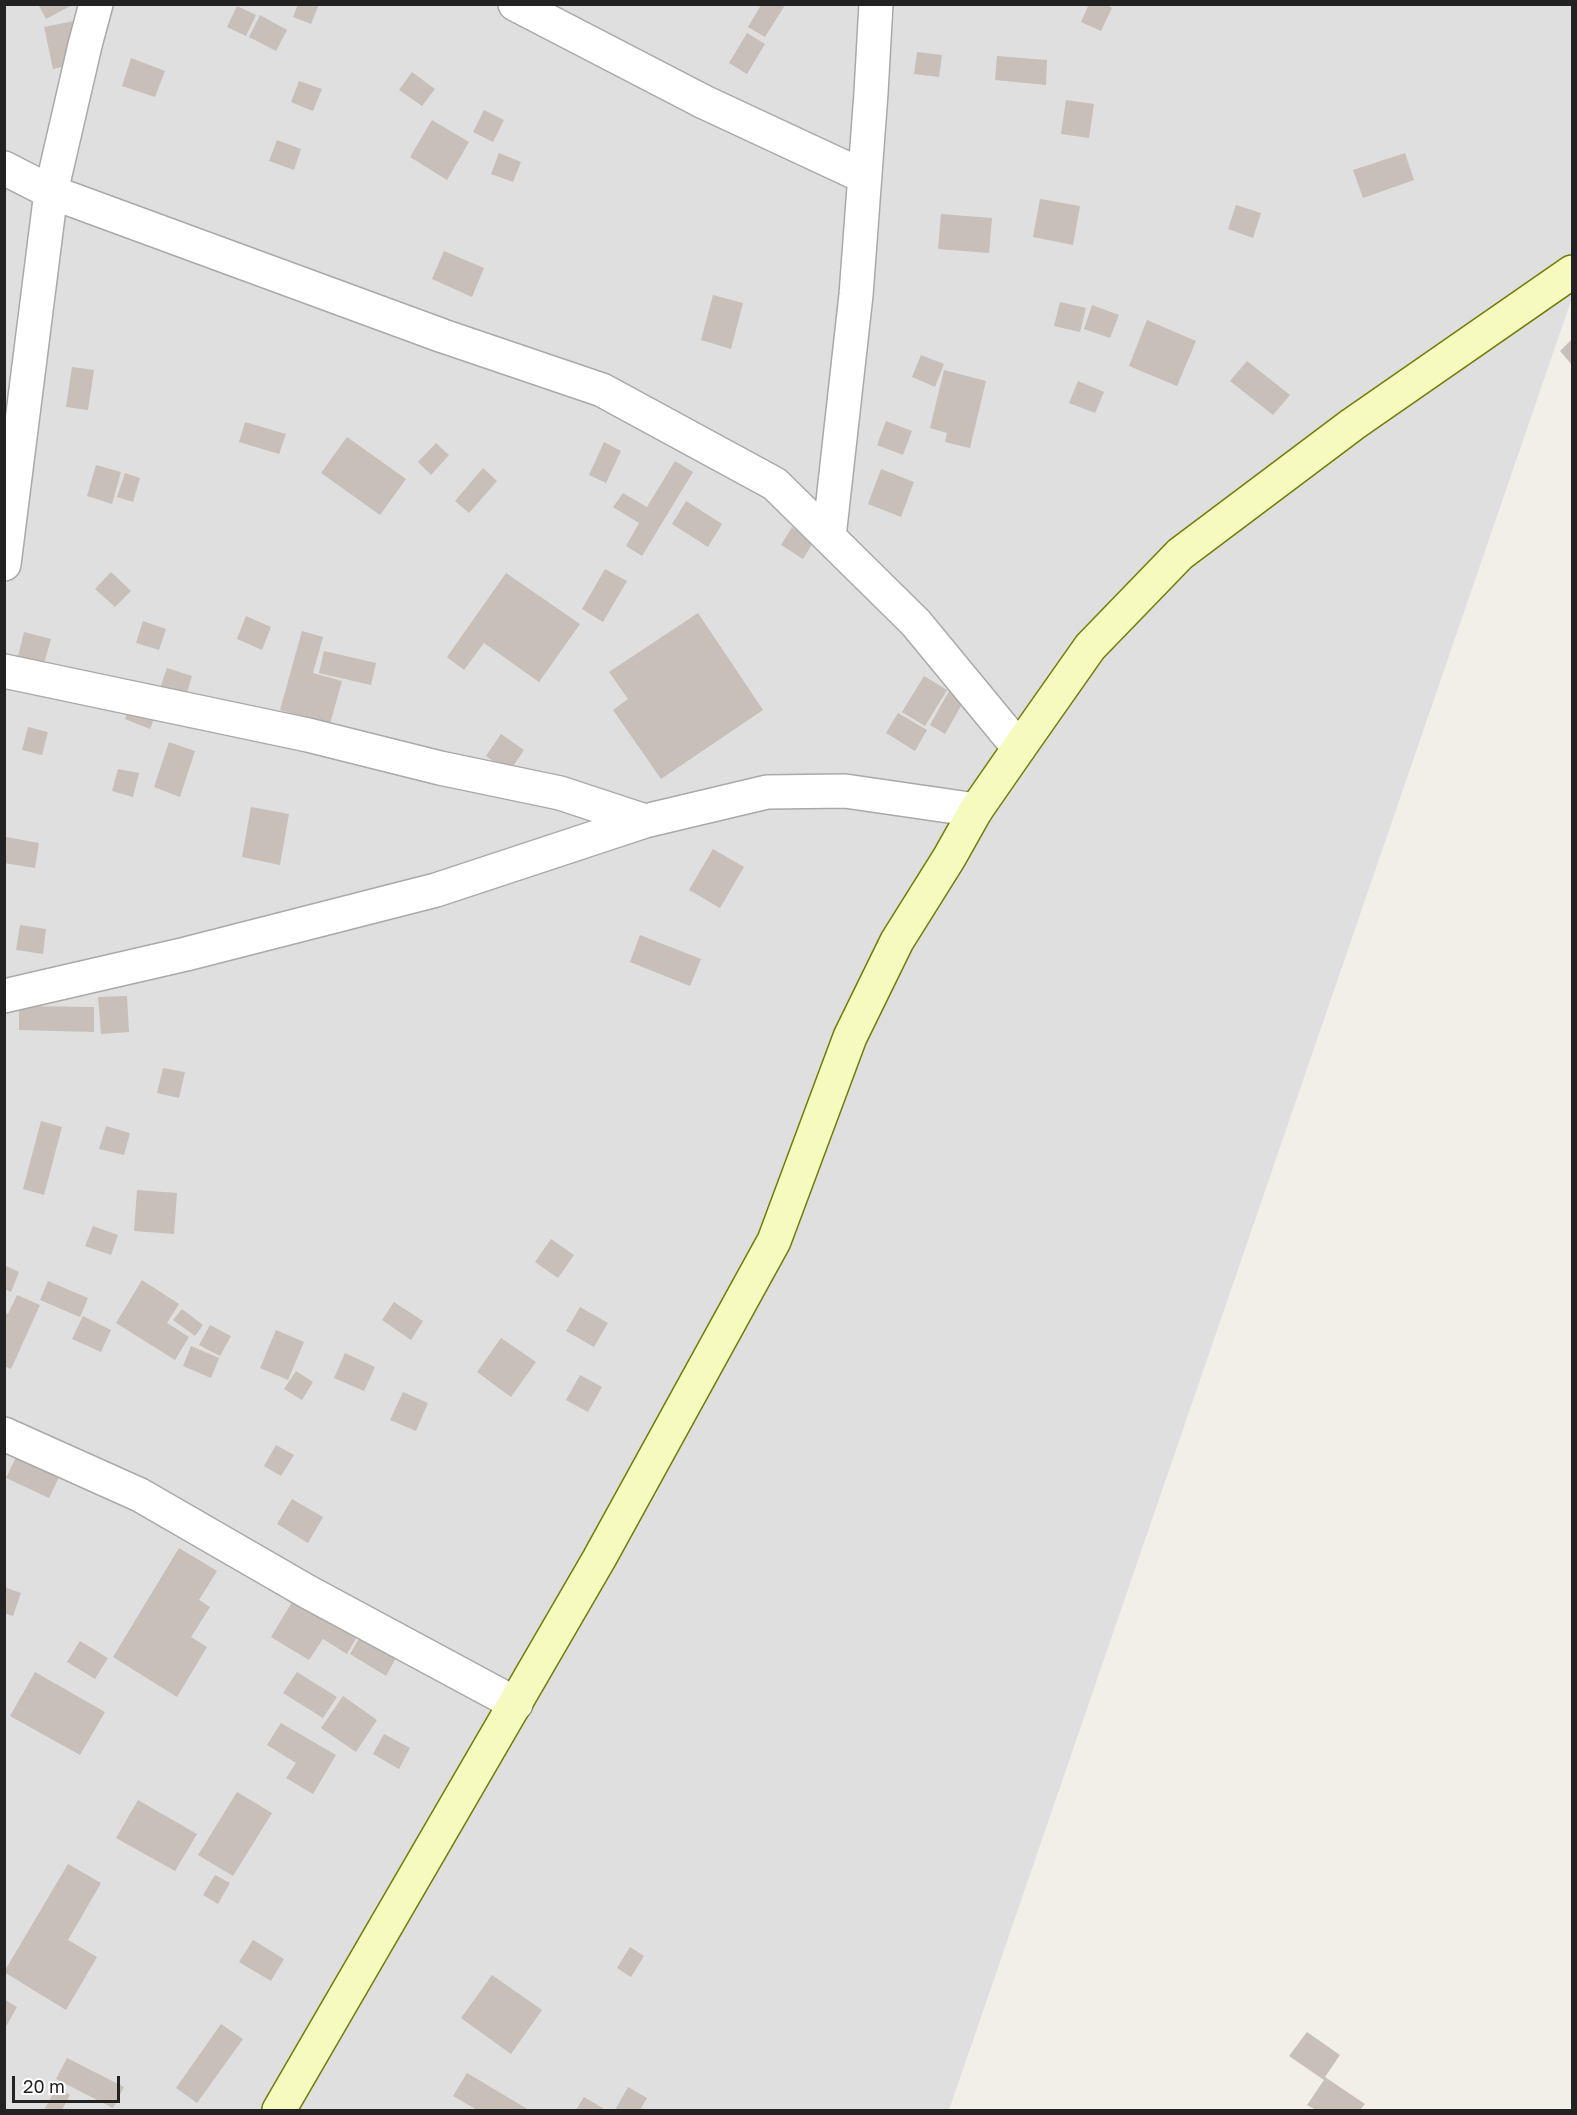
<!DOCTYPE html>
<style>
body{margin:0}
#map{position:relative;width:1577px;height:2115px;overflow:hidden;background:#f2efe9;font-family:"Golos Text",sans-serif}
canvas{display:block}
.frame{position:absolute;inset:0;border:6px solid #222;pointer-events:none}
.scale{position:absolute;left:12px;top:2076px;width:108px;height:27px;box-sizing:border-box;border:3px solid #222;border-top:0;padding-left:8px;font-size:18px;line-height:21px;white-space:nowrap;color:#222;-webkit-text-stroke:4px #fff;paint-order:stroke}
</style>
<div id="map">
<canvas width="1577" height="2115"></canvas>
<div class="frame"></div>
<div class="scale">20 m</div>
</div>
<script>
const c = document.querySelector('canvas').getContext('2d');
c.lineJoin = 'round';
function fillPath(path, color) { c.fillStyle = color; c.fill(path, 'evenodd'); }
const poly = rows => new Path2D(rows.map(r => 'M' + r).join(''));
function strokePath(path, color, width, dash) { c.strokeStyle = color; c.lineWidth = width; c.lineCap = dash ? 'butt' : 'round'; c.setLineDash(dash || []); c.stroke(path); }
const residential = poly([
 [5,5,1572,5,1572,298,949,2110,5,2110]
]);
const building = poly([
 [38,4,74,4,46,19],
 [298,4,319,4,311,24,293,17],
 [1089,4,1106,4,1112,8,1101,31,1081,22],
 [761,5,785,5,765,37,748,27],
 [237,6,256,15,246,36,227,27],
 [260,15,287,30,276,51,249,37],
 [79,20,88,61,53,69,44,27],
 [747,33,765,44,747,74,729,63],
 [917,52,942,55,939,77,914,74],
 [997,56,1047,60,1046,85,995,80],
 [131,58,165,71,155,97,122,86],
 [412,72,435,89,422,106,399,90],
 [299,81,322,89,313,111,291,102],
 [1066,100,1094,104,1089,138,1061,134],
 [484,110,504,120,493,142,473,132],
 [432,120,469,142,447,180,410,157],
 [277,140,301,149,294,170,269,161],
 [499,153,521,162,513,182,491,174],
 [1405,153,1414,180,1363,198,1353,170],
 [1040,199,1080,206,1073,245,1033,237],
 [1236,205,1261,213,1253,238,1228,229],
 [941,214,992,218,989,253,938,249],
 [444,251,484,268,472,297,432,279],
 [713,295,743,303,731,349,701,340],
 [1060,302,1086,308,1080,332,1054,326],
 [1092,305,1119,315,1110,338,1084,329],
 [1147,320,1196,341,1177,386,1129,366],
 [1572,339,1572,365,1560,351],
 [921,355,944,364,935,387,912,377],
 [1247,361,1290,395,1273,415,1230,381],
 [72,367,94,370,88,410,66,407],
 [944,370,986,381,970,448,945,442,947,433,930,428],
 [1078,381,1104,392,1095,413,1069,403],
 [886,421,912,431,903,455,877,445],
 [245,422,286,434,279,454,239,442],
 [347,437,406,479,380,515,321,473],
 [604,442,621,451,606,483,589,475],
 [436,443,449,455,431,475,418,462],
 [675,461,693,472,642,556,626,546,639,523,613,507,623,493,647,507],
 [96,465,121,472,112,504,87,496],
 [483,468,497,481,469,513,455,501],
 [881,469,914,482,901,517,868,504],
 [125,473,140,478,133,502,117,497],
 [686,501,722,524,708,547,672,524],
 [792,527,814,541,803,559,781,545],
 [605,569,627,581,603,622,582,609],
 [111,572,131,591,115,607,95,589],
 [506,573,580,624,539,682,484,643,464,670,447,657],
 [698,613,763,710,661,779,613,710,628,699,609,672],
 [246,616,271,627,262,650,237,639],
 [143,621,166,629,159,650,136,643],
 [302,631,323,637,313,673,342,681,330,724,280,710],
 [24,632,51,639,44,663,18,656],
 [324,651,376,663,371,685,319,673],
 [167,668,192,676,186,696,160,688],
 [924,676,947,690,925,726,902,712],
 [949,691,965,699,945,734,930,725],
 [131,702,157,712,150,729,125,719],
 [898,713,927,730,915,751,886,733],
 [28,727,48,732,42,755,22,750],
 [501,734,524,750,509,772,486,756],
 [169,742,195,751,180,797,154,787],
 [118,769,139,773,133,797,112,791],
 [251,807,289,814,280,865,242,857],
 [6,837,39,843,35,868,4,863],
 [713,849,744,867,720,908,689,890],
 [20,925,46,929,43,954,16,950],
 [640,935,701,959,690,986,630,962],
 [127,996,129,1032,101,1034,98,997],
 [19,1006,94,1007,94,1032,19,1030],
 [163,1068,185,1072,179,1098,157,1093],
 [41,1121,62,1127,44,1195,23,1189],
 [106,1126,130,1133,124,1155,99,1149],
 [137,1190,177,1193,174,1234,134,1231],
 [93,1226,118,1235,111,1255,85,1246],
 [551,1239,574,1255,558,1278,535,1262],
 [4,1265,19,1272,11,1292,4,1289],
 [142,1280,179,1304,167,1323,189,1337,175,1360,116,1323],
 [48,1281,88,1298,80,1317,40,1300],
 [17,1295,40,1305,11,1369,4,1366,4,1312,8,1314],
 [394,1302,423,1321,411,1340,382,1320],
 [580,1307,608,1323,594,1347,566,1331],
 [182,1309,203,1325,195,1336,173,1320],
 [83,1316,111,1330,101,1352,72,1339],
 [210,1325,231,1336,220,1356,199,1345],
 [276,1330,304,1342,288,1380,260,1368],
 [501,1338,536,1362,511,1397,477,1372],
 [191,1346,219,1358,211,1378,183,1366],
 [345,1353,375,1367,364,1391,334,1378],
 [296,1371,313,1382,302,1400,284,1389],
 [580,1375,602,1387,588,1412,566,1400],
 [403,1392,428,1403,416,1431,390,1420],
 [276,1445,294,1455,281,1476,264,1466],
 [18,1453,61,1473,49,1498,6,1478],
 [292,1499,323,1517,308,1543,277,1524],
 [179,1548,217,1571,199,1600,210,1607,191,1637,207,1647,177,1697,113,1657],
 [4,1587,21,1593,13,1616,4,1613],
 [295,1597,358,1635,347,1654,323,1639,309,1660,271,1637],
 [361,1635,397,1656,386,1676,350,1654],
 [80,1641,108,1658,95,1679,67,1662],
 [35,1672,105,1712,80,1755,10,1716],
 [297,1672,337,1697,323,1718,283,1693],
 [343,1696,377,1720,356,1752,321,1728],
 [281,1723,336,1755,313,1794,286,1778,296,1763,267,1745],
 [384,1734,410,1748,399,1769,373,1754],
 [237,1792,272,1813,233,1876,198,1855],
 [138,1800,197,1834,175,1871,116,1838],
 [68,1864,101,1883,68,1940,97,1957,66,2010,4,1972],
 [215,1875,230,1883,218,1904,203,1895],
 [253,1940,284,1959,271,1981,239,1962],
 [630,1947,644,1956,631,1977,617,1968],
 [492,1975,542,2010,511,2054,461,2018],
 [4,1999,17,2007,4,2030],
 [221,2024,243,2039,197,2103,176,2088],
 [1307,2032,1340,2055,1325,2077,1365,2104,1360,2110,1316,2110,1307,2105,1324,2080,1289,2056],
 [67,2058,124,2087,113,2108,56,2079],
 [467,2073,529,2110,477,2110,453,2096],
 [57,2087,70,2095,62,2110,44,2110],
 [628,2087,647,2098,640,2110,615,2110],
 [584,2097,606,2110,576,2110]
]);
const street = poly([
 [515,4,704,102,865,177],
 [4,168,51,192,443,336,602,390,775,484,916,623,1019,748],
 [829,537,856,295,871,93,876,4],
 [4,564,51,192,85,45,96,4],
 [4,671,308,735,440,768,560,793,645,821],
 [4,996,186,954,436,890,645,821,767,792,845,791,976,810],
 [4,1434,140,1495,308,1592,516,1704]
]);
const secondary = poly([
 [279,2110,599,1559,774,1241,850,1037,897,941,949,858,976,810,1019,748,1090,647,1180,554,1353,424,1572,272]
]);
fillPath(residential, '#e0dfdf');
fillPath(building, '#c7bfb8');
strokePath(street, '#a9a9a9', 36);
strokePath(secondary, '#707d05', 36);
strokePath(street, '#fff', 33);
strokePath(secondary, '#f7fabf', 33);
</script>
